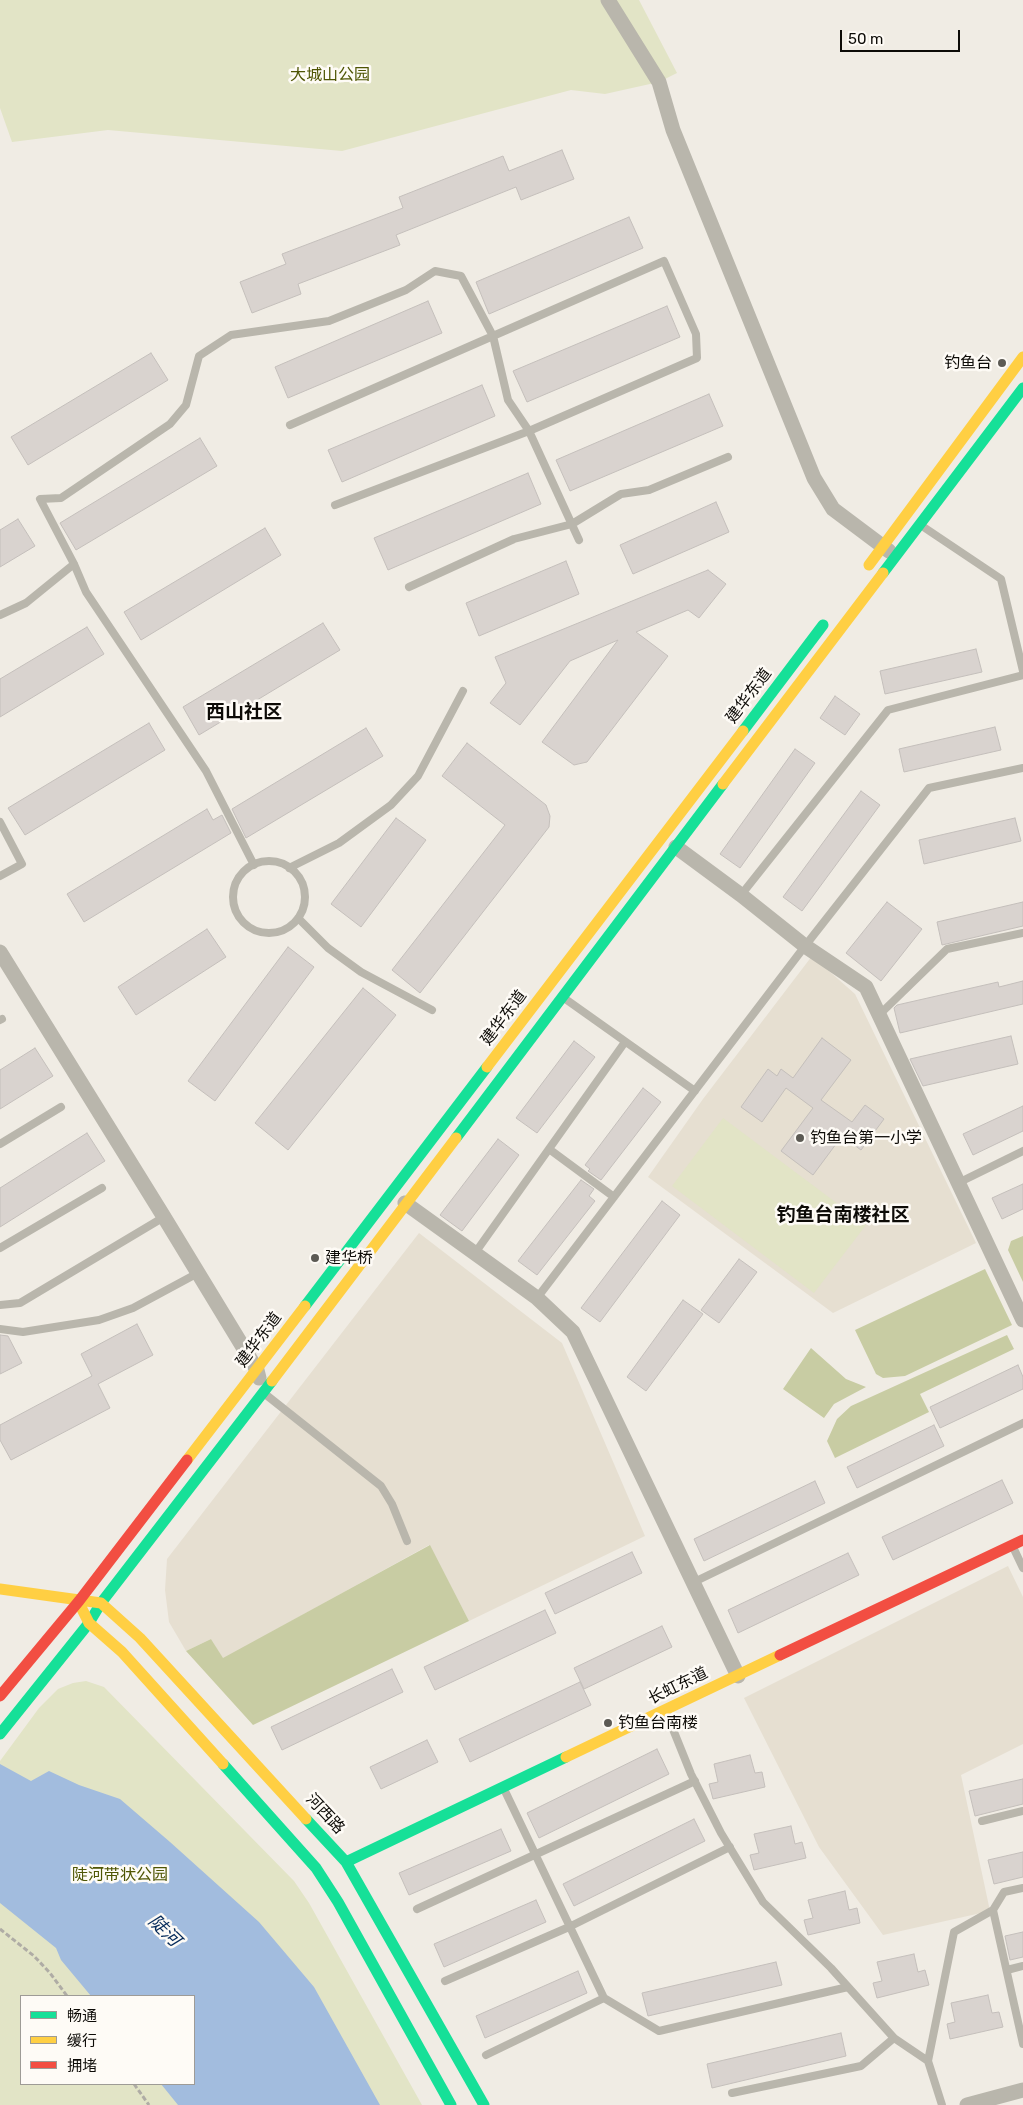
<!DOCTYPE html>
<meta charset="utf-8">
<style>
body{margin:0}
#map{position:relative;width:1023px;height:2105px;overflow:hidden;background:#f0ece4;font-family:Rubik,"Noto Sans SC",sans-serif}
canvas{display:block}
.legend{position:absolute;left:20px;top:1995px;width:175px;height:90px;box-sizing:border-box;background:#fefbf6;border:1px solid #9e9b96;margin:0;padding:6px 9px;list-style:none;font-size:15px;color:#0d0b07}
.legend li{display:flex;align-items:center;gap:10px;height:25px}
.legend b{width:25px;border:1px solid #9e9b96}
.scale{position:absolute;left:840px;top:30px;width:120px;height:22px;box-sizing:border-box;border:2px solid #0d0b07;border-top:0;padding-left:6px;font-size:15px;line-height:18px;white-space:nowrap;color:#0d0b07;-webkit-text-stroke:4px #fefbf6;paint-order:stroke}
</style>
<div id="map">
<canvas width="1023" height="2105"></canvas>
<ul class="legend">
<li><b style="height:6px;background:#16e098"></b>畅通</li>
<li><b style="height:6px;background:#ffcf43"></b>缓行</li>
<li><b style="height:6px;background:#f24e42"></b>拥堵</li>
</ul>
<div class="scale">50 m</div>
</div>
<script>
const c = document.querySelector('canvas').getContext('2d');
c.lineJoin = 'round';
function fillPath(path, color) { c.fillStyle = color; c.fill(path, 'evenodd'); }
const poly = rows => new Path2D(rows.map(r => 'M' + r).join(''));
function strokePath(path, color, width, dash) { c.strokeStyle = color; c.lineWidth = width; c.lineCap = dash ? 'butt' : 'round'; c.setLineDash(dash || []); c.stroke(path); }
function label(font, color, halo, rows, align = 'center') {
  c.font = font + ' Rubik,"Noto Sans SC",sans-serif'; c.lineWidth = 5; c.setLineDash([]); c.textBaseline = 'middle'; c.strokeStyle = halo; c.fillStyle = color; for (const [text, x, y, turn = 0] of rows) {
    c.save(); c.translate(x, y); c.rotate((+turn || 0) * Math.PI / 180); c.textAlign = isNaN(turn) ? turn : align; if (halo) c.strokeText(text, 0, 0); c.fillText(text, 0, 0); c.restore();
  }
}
const built = poly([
 [812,956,855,994,976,1243,833,1313,648,1177,703,1099],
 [419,1233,562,1343,645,1536,469,1621,429,1545,223,1659,211,1639,186,1651,169,1622,165,1590,167,1559],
 [1008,1566,1023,1597,1023,1744,961,1775,990,1911,883,1935,819,1847,744,1698]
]);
const green = poly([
 [0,0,639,0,677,73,659,82,605,94,571,90,342,151,108,130,12,142,0,108],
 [723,1118,866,1225,814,1293,672,1186],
 [86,1681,104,1687,294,1881,309,1903,422,2105,0,2105,0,1761,39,1708,58,1689,73,1683],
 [21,1996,194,1996,194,2084,21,2084]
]);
const forest = poly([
 [1023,1236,1023,1282,1008,1250,1011,1241],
 [985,1269,1012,1325,905,1376,883,1378,876,1374,855,1330],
 [1007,1335,1014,1349,920,1394,929,1412,835,1458,827,1441,837,1419,851,1406],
 [811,1348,846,1379,866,1387,834,1404,824,1418,783,1389],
 [430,1545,469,1621,253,1725,186,1651,211,1639,223,1658]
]);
const water = poly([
 [0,1764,31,1781,49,1771,79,1785,120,1799,170,1842,259,1922,314,1987,380,2105,178,2105,161,2084,194,2084,194,1996,91,1996,61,1960,56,1948,0,1903]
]);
const building = poly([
 [562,150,574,179,521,200,516,187,396,235,400,245,298,284,301,294,252,313,240,282,286,264,282,254,403,208,399,197,503,156,509,171,562,150],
 [629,217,643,248,489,314,476,282,629,217],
 [428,301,442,333,288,398,275,367,428,301],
 [667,306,680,337,527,402,513,371,667,306],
 [151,353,168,380,28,465,11,437,151,353],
 [482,385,495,416,342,482,328,450,482,385],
 [709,394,723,426,570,491,556,460,709,394],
 [200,438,217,466,76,550,60,523,200,438],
 [528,473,541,504,388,570,374,538,528,473],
 [716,502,729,532,633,574,620,545,716,502],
 [18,519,35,546,0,567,0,530,18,519],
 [265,528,281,555,141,640,124,612,265,528],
 [566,561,579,594,479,636,466,603,566,561],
 [708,570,726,584,699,618,688,610,636,632,668,656,587,762,574,765,542,742,618,640,570,661,520,725,490,703,506,683,495,657,708,570],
 [323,623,340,650,199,735,183,707,323,623],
 [87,627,104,654,0,717,0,679,87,627],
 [976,649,982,672,885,694,880,671,976,649],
 [835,696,860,714,845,735,820,718,835,696],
 [149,723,165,750,25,835,8,808,149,723],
 [995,727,1001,750,904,772,899,749,995,727],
 [366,728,383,756,246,838,232,809,366,728],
 [467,743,546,805,550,816,549,827,420,993,392,970,505,825,442,776,467,743],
 [795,749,815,763,740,868,720,854,795,749],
 [861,791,880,805,802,911,783,897,861,791],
 [207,809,213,820,222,815,231,833,84,922,67,894,207,809],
 [396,818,426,840,361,927,331,904,396,818],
 [1015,818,1021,841,924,864,919,840,1015,818],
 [887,902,922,929,881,981,846,953,887,902],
 [1023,902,1023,926,942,945,937,922,1023,902],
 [207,929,226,957,136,1015,118,987,207,929],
 [288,947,314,967,215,1101,188,1081,288,947],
 [1023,981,1023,1004,900,1033,894,1008,897,1005,998,982,999,987,1023,981],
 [363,988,396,1015,288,1150,255,1123,363,988],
 [1011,1036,1018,1064,923,1086,910,1059,1011,1036],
 [822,1038,851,1060,821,1100,852,1122,865,1105,884,1119,861,1150,842,1136,813,1175,781,1151,813,1108,786,1088,762,1122,741,1107,768,1069,777,1076,781,1069,793,1078,822,1038],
 [574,1041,595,1057,537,1133,516,1118,574,1041],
 [35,1048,53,1076,0,1109,0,1070,35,1048],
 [643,1088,661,1102,601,1180,588,1171,590,1169,585,1165,643,1088],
 [1023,1106,1023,1131,973,1155,963,1134,1023,1106],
 [87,1133,105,1161,0,1227,0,1188,87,1133],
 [498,1139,519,1155,462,1231,440,1215,498,1139],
 [581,1180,594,1189,589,1196,595,1201,537,1275,518,1261,581,1180],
 [1023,1184,1023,1209,1002,1219,992,1198,1023,1184],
 [662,1201,680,1215,600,1322,581,1308,662,1201],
 [739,1259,757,1272,719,1323,701,1310,739,1259],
 [683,1300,703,1314,646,1391,627,1377,683,1300],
 [137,1324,153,1355,98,1384,110,1408,11,1460,0,1440,0,1425,92,1376,81,1354,137,1324],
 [0,1335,8,1336,22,1363,0,1374,0,1335],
 [1018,1365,1023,1377,1023,1389,940,1428,930,1407,1018,1365],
 [934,1425,944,1446,857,1488,847,1467,934,1425],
 [1002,1480,1013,1503,893,1560,882,1537,1002,1480],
 [815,1481,825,1503,704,1561,694,1539,815,1481],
 [632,1552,642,1573,555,1614,545,1593,632,1552],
 [848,1553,859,1575,738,1633,728,1610,848,1553],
 [545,1610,556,1633,435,1690,424,1667,545,1610],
 [662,1626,672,1647,584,1689,574,1668,662,1626],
 [392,1669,403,1692,282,1750,271,1727,392,1669],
 [580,1682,591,1705,470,1762,459,1739,580,1682],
 [427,1740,438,1762,381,1789,370,1767,427,1740],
 [657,1749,669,1774,539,1838,527,1813,657,1749],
 [750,1755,755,1773,762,1772,765,1787,713,1799,709,1784,718,1782,714,1764,750,1755],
 [1023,1779,1023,1804,975,1816,969,1791,1023,1779],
 [694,1819,705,1841,574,1906,563,1884,694,1819],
 [791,1826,795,1844,802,1842,806,1858,754,1870,750,1855,759,1853,754,1834,791,1826],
 [501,1829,511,1851,409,1895,399,1873,501,1829],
 [1023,1852,1023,1877,994,1884,988,1860,1023,1852],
 [845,1891,849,1910,857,1908,860,1923,808,1935,804,1920,813,1918,808,1900,845,1891],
 [536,1900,546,1922,444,1967,434,1944,536,1900],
 [1023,1932,1023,1957,1010,1960,1005,1936,1023,1932],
 [914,1954,918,1972,925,1970,929,1985,877,1998,873,1983,882,1981,877,1962,914,1954],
 [776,1962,782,1985,648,2016,642,1993,776,1962],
 [578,1971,587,1993,485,2038,476,2016,578,1971],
 [988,1995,992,2013,999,2012,1003,2027,950,2039,947,2024,955,2022,951,2003,988,1995],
 [841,2033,846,2056,712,2088,707,2064,841,2033]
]);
const path = poly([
 [0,1929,34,1956,50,1973,67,1996],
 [134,2084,149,2105]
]);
const lane = poly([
 [290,425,664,261,696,334,697,358,529,431,335,505],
 [922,526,1001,579,1023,671],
 [409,587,514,539,572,524,621,494,649,490,728,457],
 [0,615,26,603,74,564],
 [0,822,22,864,0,876],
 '233 897a36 36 0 1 1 72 0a36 36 0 1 1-72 0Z',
 [254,865,206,771,86,592,74,564,40,499,61,498,170,424,186,405,199,356,231,335,329,321,406,290,435,271,461,276,493,336,508,400,529,431,579,540],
 [289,868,339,843,391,805,418,776,463,691],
 [741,895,888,710,1023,675],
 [298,918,328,948,361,972,432,1010],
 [564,998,695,1091],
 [879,1015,947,949,1023,933],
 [0,1020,2,1019],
 [0,1144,61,1107],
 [549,1149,614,1197],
 [958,1183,1023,1151],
 [0,1248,102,1188],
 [475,1253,625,1042],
 [537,1298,805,946,929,788,1023,768],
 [0,1305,20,1303,164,1217],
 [0,1329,23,1332,99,1320,133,1308,198,1273],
 [265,1394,381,1486,392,1504,407,1541],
 [1013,1547,1023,1568],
 [692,1583,1023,1423],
 [666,1712,691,1774,721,1833,763,1902,831,1968,894,2038,928,2061,942,2105],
 [504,1789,604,1998,659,2031,848,1987],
 [982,1821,1023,1811],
 [1023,1888,1004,1892,993,1910,1023,2044],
 [417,1909,695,1781],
 [1007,1970,1023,1966],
 [445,1981,569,1927,730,1847],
 [486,2055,604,1998],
 [928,2061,954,1932,993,1910],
 [732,2093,861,2066,894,2038]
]);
const street = poly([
 [608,0,659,82,673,130,814,478,833,509,889,551],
 [676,847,741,895,805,946,866,987,1023,1320],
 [0,952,164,1217,257,1370,259,1378],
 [405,1203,537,1298,573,1332,738,1676],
 [967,2105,1023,2090]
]);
const fast = poly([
 [883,573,1023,388],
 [743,731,823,625],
 [456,1138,723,784],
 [305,1306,487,1067],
 [0,1734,89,1623,101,1603,272,1381],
 [223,1764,316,1868,338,1902,451,2105],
 [306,1819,346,1862,484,2105],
 [346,1862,566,1757]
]);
const slow = poly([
 [869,565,1023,357],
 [723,784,883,573],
 [487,1067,743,731],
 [272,1381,456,1138],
 [187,1460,305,1306],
 [0,1589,101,1603,140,1638,306,1819],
 [81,1607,89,1623,122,1652,223,1764],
 [566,1757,780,1655]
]);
const jam = poly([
 [780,1655,1023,1540],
 [0,1696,79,1601,187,1460]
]);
const markers = [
 [1002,363,5,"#5c5a54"],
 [800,1138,5,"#5c5a54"],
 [315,1258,5,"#5c5a54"],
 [608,1723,5,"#5c5a54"]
];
const parkNames = [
 ["大城山公园",330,75],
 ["陡河带状公园",120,1875]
];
const poiNames = [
 ["钓鱼台",992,363,"right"],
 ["钓鱼台第一小学",810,1138],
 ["建华桥",325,1258],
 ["钓鱼台南楼",618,1723]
];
const streetNames = [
 ["建华东道",749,696,-53],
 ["建华东道",504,1018,-53],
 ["建华东道",259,1340,-53],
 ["长虹东道",678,1686,-26],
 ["河西路",325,1814,47]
];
const waterNames = [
 ["陡河",164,1931,44]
];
const quarterNames = [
 ["西山社区",244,713],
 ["钓鱼台南楼社区",843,1216]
];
fillPath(built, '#e6dfd1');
fillPath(green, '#e2e4c6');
fillPath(forest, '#c8cca3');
fillPath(water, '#a2bcde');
fillPath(building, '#d9d3cf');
strokePath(building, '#c4bfbb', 1);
strokePath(path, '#afaca5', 3, [5, 2.5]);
strokePath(lane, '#b9b6ac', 8);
strokePath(street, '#b9b6ac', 15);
strokePath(fast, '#16e098', 11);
strokePath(slow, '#ffcf43', 11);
strokePath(jam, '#f24e42', 11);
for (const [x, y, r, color] of markers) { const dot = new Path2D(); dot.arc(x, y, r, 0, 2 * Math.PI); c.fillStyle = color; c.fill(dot); strokePath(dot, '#fefbf6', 2); }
label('16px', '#4e5503', '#fefbf6', parkNames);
label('16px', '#0d0b07', '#fefbf6', poiNames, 'left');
label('16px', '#0d0b07', '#fefbf6', streetNames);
label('italic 18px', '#042a5a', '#fefbf6', waterNames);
label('bold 19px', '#0d0b07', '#fefbf6', quarterNames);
</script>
